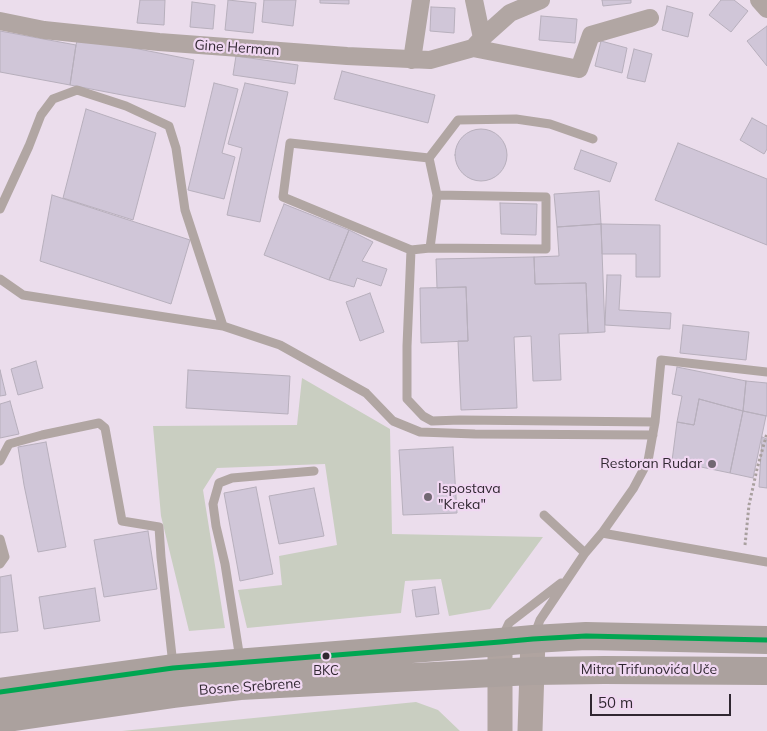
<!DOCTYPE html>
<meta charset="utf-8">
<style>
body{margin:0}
#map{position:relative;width:767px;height:731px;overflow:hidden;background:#ebddec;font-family:Mulish,sans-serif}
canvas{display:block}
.scale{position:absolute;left:590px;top:694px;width:141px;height:22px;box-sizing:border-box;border:2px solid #302731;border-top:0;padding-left:6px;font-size:15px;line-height:18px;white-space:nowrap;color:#302731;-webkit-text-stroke:4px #f0d7f2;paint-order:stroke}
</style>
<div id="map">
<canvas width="767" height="731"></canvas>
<div class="scale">50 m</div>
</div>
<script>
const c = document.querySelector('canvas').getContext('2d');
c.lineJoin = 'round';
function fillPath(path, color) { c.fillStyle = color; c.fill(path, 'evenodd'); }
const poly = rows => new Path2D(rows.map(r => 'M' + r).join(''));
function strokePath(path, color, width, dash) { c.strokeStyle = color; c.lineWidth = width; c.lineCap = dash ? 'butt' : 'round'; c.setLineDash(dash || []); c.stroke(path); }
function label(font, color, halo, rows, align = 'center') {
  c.font = font + ' Mulish,sans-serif'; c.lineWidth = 4.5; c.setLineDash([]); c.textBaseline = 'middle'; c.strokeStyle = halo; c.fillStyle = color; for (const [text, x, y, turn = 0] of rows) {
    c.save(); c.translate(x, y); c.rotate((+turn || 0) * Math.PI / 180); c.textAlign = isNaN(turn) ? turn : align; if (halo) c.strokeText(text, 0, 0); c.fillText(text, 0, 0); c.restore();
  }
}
const green = poly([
 [302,378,390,429,392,534,543,537,490,609,449,616,441,579,405,581,401,613,247,628,238,590,282,585,279,556,337,545,325,464,217,468,203,490,225,628,189,631,161,516,153,426,297,425],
 [416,702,438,710,460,731,122,731]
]);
const building = poly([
 [140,0,165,0,164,25,137,23,140,0],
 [228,0,256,3,253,33,225,30,228,0],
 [264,0,296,0,293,26,262,22,264,0],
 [320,0,349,0,349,4,320,3,320,0],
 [602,0,631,0,631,3,603,6,602,0],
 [721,0,734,0,748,11,731,32,709,15,721,0],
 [192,2,215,5,213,29,190,27,192,2],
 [667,6,693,13,688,37,662,30,667,6],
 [431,7,455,8,454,33,430,31,431,7],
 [541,16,577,19,575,43,539,40,541,16],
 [767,26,767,66,747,41,767,26],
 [0,31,76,45,70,85,0,72,0,31],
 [78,37,194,60,185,107,70,85,76,45,78,37],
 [601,41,627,48,622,73,595,66,601,41],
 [634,49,652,54,645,82,627,78,634,49],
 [236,56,298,65,295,84,233,75,236,56],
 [342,71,435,95,428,123,334,99,342,71],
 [214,83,238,89,222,153,235,157,224,199,188,190,214,83],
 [245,83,288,92,260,222,227,215,242,148,228,144,245,83],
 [86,109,156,133,133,220,63,198,86,109],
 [752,118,767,126,767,149,764,154,740,140,752,118],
 '455 155a26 26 0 1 1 52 0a26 26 0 1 1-52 0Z',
 [678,143,767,179,767,245,655,200,678,143],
 [581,150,617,163,610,182,574,169,581,150],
 [599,191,601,224,557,227,554,194,599,191],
 [52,195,190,240,171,304,40,261,52,195],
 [500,203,537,204,536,235,501,234,500,203],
 [284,204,349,230,329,280,264,255,284,204],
 [601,224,660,225,660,277,636,277,636,254,602,254,601,224],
 [601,224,605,332,588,333,586,283,535,284,534,257,559,256,557,227,601,224],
 [349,230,373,242,362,261,387,269,381,286,357,278,354,287,329,280,349,230],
 [534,257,535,284,586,283,588,333,559,334,561,380,533,381,531,336,514,337,517,408,461,410,458,341,468,341,466,287,437,288,436,259,534,257],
 [607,275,621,275,619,310,671,313,670,329,605,325,607,275],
 [466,287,468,341,421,343,420,288,466,287],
 [370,293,384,332,360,341,346,302,370,293],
 [683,325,749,332,746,360,680,353,683,325],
 [36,361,43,388,18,395,11,369,36,361],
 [677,367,746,381,743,411,699,399,694,425,677,422,682,396,672,394,677,367],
 [0,370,6,395,0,396,0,370],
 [188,370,290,376,288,414,186,408,188,370],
 [746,381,767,383,767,416,743,411,746,381],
 [699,399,743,411,730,473,672,461,677,422,694,425,699,399],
 [10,401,19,434,0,438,0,404,10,401],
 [743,411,766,416,753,478,730,473,743,411],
 [762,437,767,439,767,488,759,487,762,437],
 [46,442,66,547,38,552,24,485,18,447,46,442],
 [453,447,457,513,403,515,399,450,453,447],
 [256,487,273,574,240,581,224,493,256,487],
 [314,488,324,536,279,544,269,496,314,488],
 [148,531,157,589,104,597,94,540,148,531],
 [11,575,18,631,0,633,0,577,11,575],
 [435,587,439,614,416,617,412,590,435,587],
 [95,588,100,621,44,629,39,597,95,588]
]);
const path = poly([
 [745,545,749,505,757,469,767,433]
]);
const lane = poly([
 [429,158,458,120,516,119,550,124,593,139],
 [0,209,29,146,41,115,53,99,77,90,126,106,169,126,176,148,185,210,223,326],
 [430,248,546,249,546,197,437,195],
 [411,250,283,197,290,143,429,158,437,195,430,248,411,250,407,346,407,399,423,416,432,421,460,420,655,422],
 [0,279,23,295,223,326,280,345,366,393,393,421,420,432,475,434,653,435],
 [0,461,9,444,42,435,99,423,105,428,122,521,159,527,161,557,173,665],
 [544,515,585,553],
 [602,533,767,562],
 [0,539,5,557,0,564],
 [534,636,540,620,585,553,602,533,633,489,648,461,655,422,661,360,767,372],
 [502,638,509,623,561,583],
 [240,659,225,564,216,526,213,504,219,483,232,478,314,471]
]);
const street = poly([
 [474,0,482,38],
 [759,0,767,9],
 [0,21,44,30,159,42,347,56,430,60,473,48,482,38,510,13,541,0],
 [473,48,579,69,591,35,650,18],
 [412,60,421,0]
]);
const secondary = poly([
 [500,642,500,731],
 [530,731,533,639]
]);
const primary = poly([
 [0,692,173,668,500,642,533,639,586,636,767,640],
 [0,719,174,694,240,686,532,671,604,670,767,671]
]);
const bus1 = poly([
 [0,692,173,668,500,642,533,639,586,636,767,640]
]);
const markers = [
 [712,464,5,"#716772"],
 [428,497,5,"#716772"],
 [326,656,4.5,"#302731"]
];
const busNames = [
 ["BKC",326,671]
];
const streetNames = [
 ["Gine Herman",237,48,4],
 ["Mitra Trifunovića Uče",649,670],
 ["Bosne Srebrene",250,687,-4]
];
const poiNames = [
 ["Restoran Rudar",702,464],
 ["Ispostava",438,489,"left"],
 ["\"Kreka\"",438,505,"left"]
];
fillPath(green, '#c9cec1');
fillPath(building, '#d0c6d8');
strokePath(building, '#b7afbc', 1);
strokePath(path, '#a9a09f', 3, [2.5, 2.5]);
strokePath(lane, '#b1a6a3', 9);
strokePath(street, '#b1a6a3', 18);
strokePath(secondary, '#b0a4a0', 25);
strokePath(primary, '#aba19e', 28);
strokePath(bus1, '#00a651', 5);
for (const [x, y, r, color] of markers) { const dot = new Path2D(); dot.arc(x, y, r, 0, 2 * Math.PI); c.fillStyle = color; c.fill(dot); strokePath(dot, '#f0d7f2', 2); }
label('13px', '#302731', '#f0d7f2', busNames);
label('14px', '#302731', '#f0d7f2', streetNames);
label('14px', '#302731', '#f0d7f2', poiNames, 'right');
</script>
